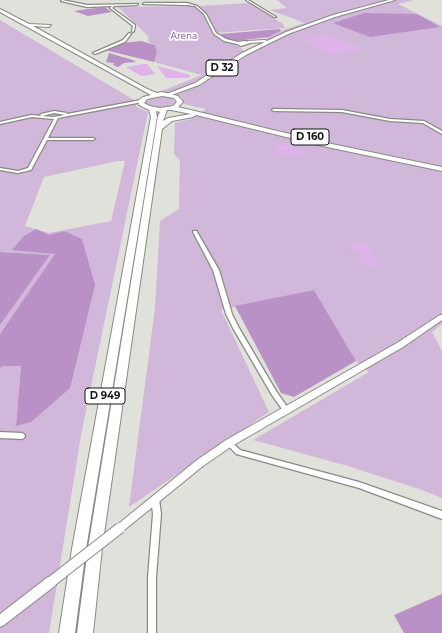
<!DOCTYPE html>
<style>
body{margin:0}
canvas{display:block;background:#e0e1da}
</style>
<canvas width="442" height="633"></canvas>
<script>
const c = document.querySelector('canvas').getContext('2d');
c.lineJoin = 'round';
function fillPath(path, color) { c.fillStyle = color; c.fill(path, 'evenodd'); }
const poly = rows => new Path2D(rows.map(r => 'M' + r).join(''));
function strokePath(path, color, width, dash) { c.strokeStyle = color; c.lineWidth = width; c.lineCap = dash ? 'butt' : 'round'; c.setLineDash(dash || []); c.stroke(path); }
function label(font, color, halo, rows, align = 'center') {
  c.font = font + ' Montserrat,sans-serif'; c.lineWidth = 3.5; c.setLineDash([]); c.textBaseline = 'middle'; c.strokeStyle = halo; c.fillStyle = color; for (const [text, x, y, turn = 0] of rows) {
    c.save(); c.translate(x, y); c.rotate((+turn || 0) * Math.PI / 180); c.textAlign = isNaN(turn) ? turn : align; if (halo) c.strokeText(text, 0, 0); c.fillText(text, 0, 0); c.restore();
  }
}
const green = poly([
 [277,0,414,0,398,4,442,26,442,324,432,332,442,351,442,498,422,490,348,466,253,440,369,372,356,361,314,290,221,310,269,412,129,507,155,308,160,221,179,209,180,160,174,154,175,123,191,119,206,109,184,104,182,97,159,92,202,75,154,62,157,52,155,45,149,42,148,36,118,7,199,6,249,3,283,24,285,28,214,33,223,41,239,46,244,52,215,70,224,66,267,38,286,29,305,23,270,10,287,8],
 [0,20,134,100,137,107,148,112,81,435,49,633,0,633,0,368,2,366,21,365,16,425,64,231,49,235,56,254,0,334,0,325,50,255,0,252],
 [118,161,125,161,111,221,49,233,25,226,44,177],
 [160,96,170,97,174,99,175,103,171,105,159,108,150,107,145,103,149,98]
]);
const forest = poly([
 [104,7,112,12,88,16,74,11],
 [364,13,417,14,440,27,370,37,333,23],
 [280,29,281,31,269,37,234,41,229,41,220,34],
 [141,41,155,45,157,52,154,62,105,50,122,43],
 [109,53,133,60,136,62,124,63,118,67,113,65,114,63,106,62],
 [36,229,49,235,64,231,82,239,95,285,70,388,31,422,16,426,21,366,3,366,0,368,0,334,55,254,12,250,24,236],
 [0,252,50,255,0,325],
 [314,290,356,361,294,397,281,393,235,306],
 [442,594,442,633,404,633,394,615]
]);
const water = poly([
 [324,35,357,46,360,49,329,55,304,40,313,37],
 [143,64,147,64,155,74,141,76,126,67],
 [157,66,187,74,191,76,188,78,166,78],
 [278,144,307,150,300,156,276,154,274,146],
 [366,243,375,259,380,260,381,263,375,266,365,266,357,251,350,250,348,244]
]);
const minor = poly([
 [62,0,87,5,138,4,137,5,114,6,112,8,135,25,134,31,133,32,132,31,133,26,110,8,112,6,87,7,61,1,62,0],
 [246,0,248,0,276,17,274,17,246,0],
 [144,3,187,3,197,6,206,14,216,33,226,39,238,42,245,41,250,43,241,46,237,44,224,41,214,34,204,14,195,6,187,5,143,4,144,3],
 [129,33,131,34,125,42,95,54,93,53,123,40,129,33],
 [141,100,142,100,142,102,58,118,48,138,93,138,95,139,93,140,47,140,31,170,18,173,0,170,0,168,18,171,28,168,54,119,32,117,0,124,0,122,31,115,42,116,40,115,41,114,54,111,67,113,67,114,141,100],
 [54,113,65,115,54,117,42,116,54,113],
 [273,109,342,110,390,119,424,121,442,131,442,134,423,123,390,121,342,112,274,111,272,110,273,109],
 [193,231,197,231,197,232,219,270,232,314,239,328,276,391,288,408,289,410,288,412,286,413,284,412,272,395,233,328,226,314,213,270,193,232,193,231],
 [0,432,22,433,24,434,25,436,24,438,22,439,0,438,0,432],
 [229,440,231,441,240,450,359,482,442,511,442,519,359,488,236,454,226,443,227,441,229,440],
 [155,496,158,497,159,499,161,514,156,577,156,633,148,633,148,577,153,514,151,499,152,497,155,496]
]);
const tertiary = poly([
 [440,315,442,315,442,320,403,347,232,446,203,466,123,531,120,533,117,531,115,528,117,525,197,460,226,440,397,343,440,315],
 [52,576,56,577,57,581,56,585,4,625,0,627,0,614,48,577,52,576]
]);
const primary = poly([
 [389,0,395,0,335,17,288,34,246,55,199,85,169,96,164,95,195,83,242,53,265,42,248,43,247,41,265,40,267,41,286,32,333,15,389,0]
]);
const trunk = poly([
 [0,9,29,24,51,25,49,27,33,26,149,90,157,93,162,92,178,96,183,102,178,107,327,143,442,167,442,171,327,147,196,115,193,117,172,121,162,129,102,548,93,633,77,633,88,548,156,128,158,116,160,112,156,111,157,117,86,549,75,633,59,633,72,549,151,117,149,110,139,105,138,101,143,97,151,95,0,12,0,9],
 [162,96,174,98,177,102,173,106,160,108,150,106,144,103,147,99,162,96],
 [167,110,171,110,191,114,168,118,163,121,167,110]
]);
const tertiaryBridge = poly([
 [52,581,120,528]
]);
const farParknames = [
 ["Arena",184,36]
];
const shields = [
 [222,68,32],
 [310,137,38],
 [105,396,40]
];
const shieldNames = [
 ["D 32",222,68],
 ["D 160",310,137],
 ["D 949",105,396]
];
fillPath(green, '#d1b7da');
fillPath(forest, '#b991c6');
fillPath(water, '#ddb3ea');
strokePath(minor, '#898a84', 2.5);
strokePath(tertiary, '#898a84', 2);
strokePath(primary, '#898a84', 2);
strokePath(trunk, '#898a84', 2);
fillPath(minor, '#fff');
fillPath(tertiary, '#fff');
fillPath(primary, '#fff');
fillPath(trunk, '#fff');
strokePath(tertiaryBridge, '#898a84', 12, []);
strokePath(tertiaryBridge, '#fff', 10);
label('9px', '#6f3c7f', '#fff', farParknames);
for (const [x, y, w] of shields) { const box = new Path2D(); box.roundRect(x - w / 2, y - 8, w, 16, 3); c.fillStyle = '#fff'; c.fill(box); strokePath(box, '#151513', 1); }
label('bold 10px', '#151513', null, shieldNames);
</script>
